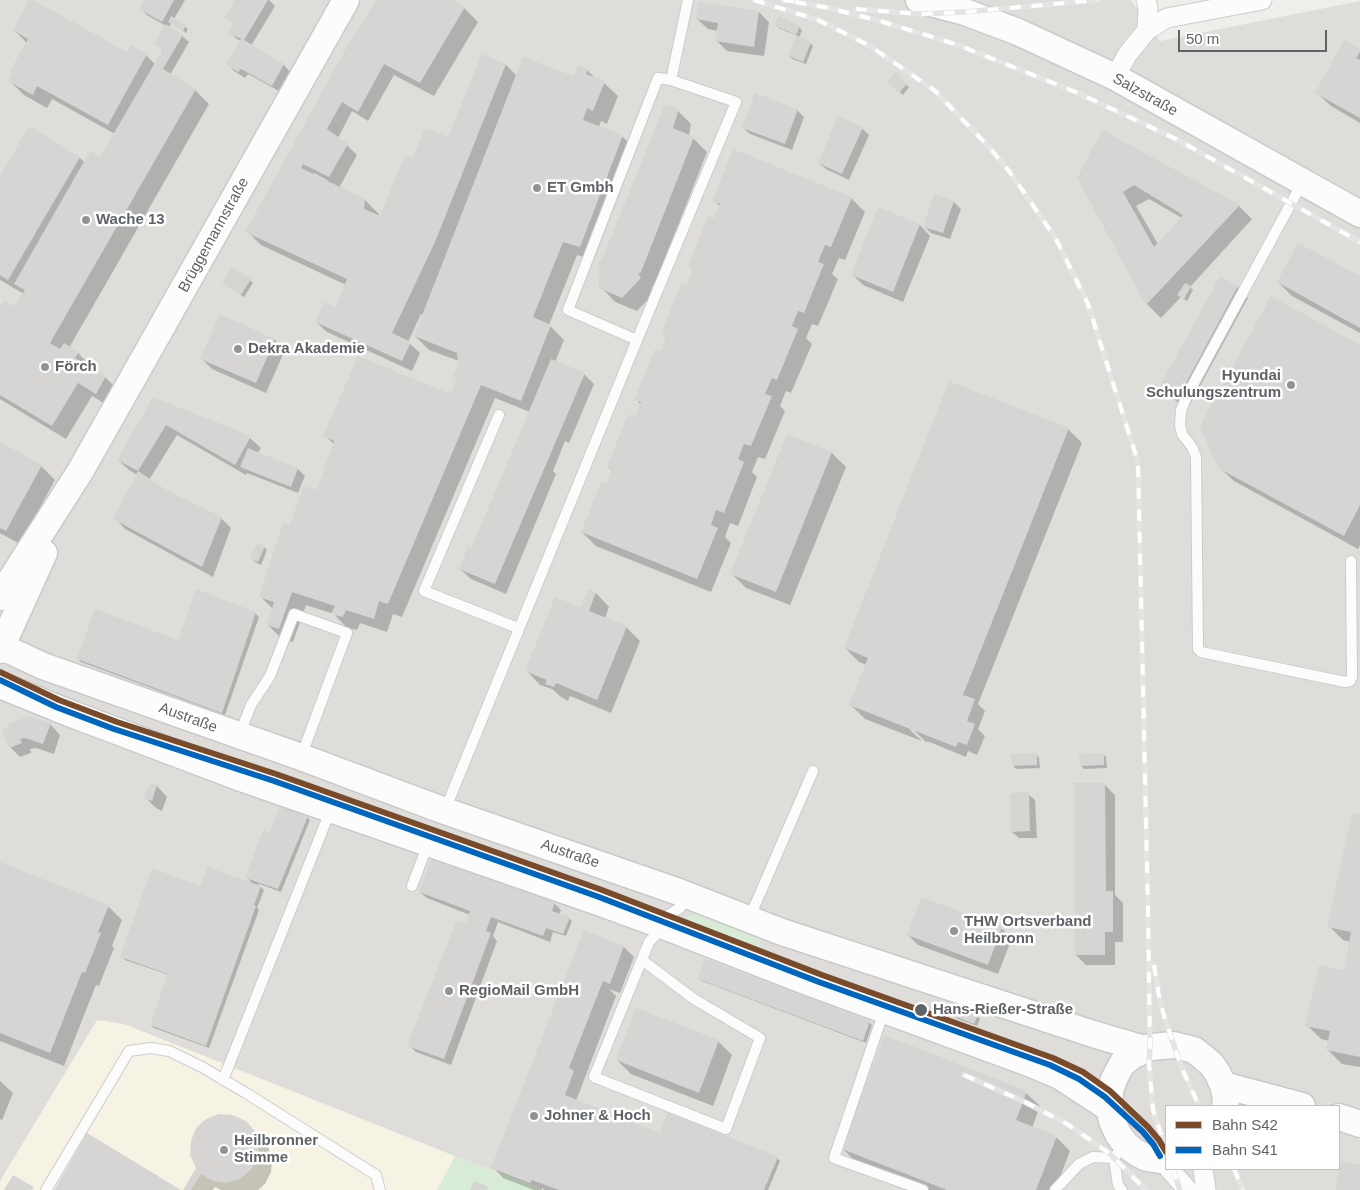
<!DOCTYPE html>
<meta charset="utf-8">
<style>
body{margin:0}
#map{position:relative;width:1360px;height:1190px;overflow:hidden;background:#efeeea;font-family:Arial,sans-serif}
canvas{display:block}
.legend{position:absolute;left:1165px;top:1105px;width:175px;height:65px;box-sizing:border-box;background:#fff;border:1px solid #bfc1c3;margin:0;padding:6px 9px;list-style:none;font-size:15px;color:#5f6368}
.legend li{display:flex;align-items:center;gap:10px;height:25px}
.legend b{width:25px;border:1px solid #bfc1c3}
.scale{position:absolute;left:1178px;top:30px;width:149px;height:22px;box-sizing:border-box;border:2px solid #5f6368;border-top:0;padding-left:6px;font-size:15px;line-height:18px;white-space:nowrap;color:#5f6368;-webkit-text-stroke:4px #fff;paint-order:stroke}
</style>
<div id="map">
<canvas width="1360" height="1190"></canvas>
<ul class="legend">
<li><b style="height:6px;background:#7a4b2a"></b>Bahn S42</li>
<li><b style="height:6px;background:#0065bd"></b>Bahn S41</li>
</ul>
<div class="scale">50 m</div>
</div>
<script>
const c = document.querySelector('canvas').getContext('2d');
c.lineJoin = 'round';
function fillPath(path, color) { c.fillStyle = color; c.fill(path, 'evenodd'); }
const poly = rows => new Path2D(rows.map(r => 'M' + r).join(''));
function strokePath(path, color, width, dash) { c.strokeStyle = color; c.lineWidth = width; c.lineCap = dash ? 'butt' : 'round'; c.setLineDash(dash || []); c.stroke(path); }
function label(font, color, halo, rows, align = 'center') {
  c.font = font + ' Arial,sans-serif'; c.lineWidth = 5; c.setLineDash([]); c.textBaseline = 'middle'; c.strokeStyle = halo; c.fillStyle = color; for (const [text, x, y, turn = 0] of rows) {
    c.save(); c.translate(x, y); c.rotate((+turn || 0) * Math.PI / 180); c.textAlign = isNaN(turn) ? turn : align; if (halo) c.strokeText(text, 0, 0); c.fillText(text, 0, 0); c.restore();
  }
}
const commercial = poly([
 [97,1020,124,1024,455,1156,437,1190,0,1190,0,1181]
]);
const industrial = poly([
 [0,0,1131,0,1160,41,1360,1,1360,1190,544,1190,455,1156,124,1024,97,1020,0,1181],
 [1166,1106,1339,1106,1339,1169,1166,1169]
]);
const green = poly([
 [699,908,762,938,756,954,680,919,696,914],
 [455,1156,544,1190,437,1190]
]);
const shadow = poly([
 [146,0,185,0,174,19,188,29,186,33,171,23,169,28,182,36,189,42,170,75,195,90,209,104,69,348,78,353,92,367,91,369,105,377,119,391,110,407,92,396,66,439,0,399,0,309,16,308,24,294,0,280,0,178,80,158,85,163,101,159,115,134,52,99,47,108,24,95,10,81,27,43,14,30,127,53,146,55,155,64,164,51,156,43,166,26,147,15,141,9],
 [237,0,269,0,275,6,251,46,284,65,290,72,279,91,248,74,245,78,234,71,228,65,241,41,237,39,230,32,235,25,226,17],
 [378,0,451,0,464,8,478,22,434,96,394,75,368,121,352,111,338,138,347,145,357,155,339,188,365,200,379,214,378,217,381,218,414,159,449,138,483,56,506,65,517,76,573,78,587,70,596,79,604,83,618,96,607,124,601,121,599,127,622,136,636,150,594,260,577,255,549,325,564,340,555,362,584,374,594,384,569,443,565,441,553,471,556,474,506,594,471,579,460,569,472,550,530,412,495,398,402,617,393,614,387,632,360,623,357,630,347,628,334,614,306,605,293,642,282,639,268,625,273,609,261,597,291,527,318,492,334,444,325,436,451,396,458,380,455,376,459,361,429,350,415,336,423,315,421,314,408,342,420,353,412,371,327,332,316,322,337,310,346,285,261,245,247,231],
 [314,173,327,180,326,182,313,176],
 [759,12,769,22,764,56,727,51,717,41,718,31,708,29,697,19],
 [776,25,799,27,802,30,799,38,810,43,813,46,806,64,792,59,789,56,797,36,779,28],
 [1360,50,1360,123,1331,106,1317,93],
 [895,74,909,87,903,95,888,81],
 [677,110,691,124,689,136,693,138,707,152,654,286,651,288,654,293,637,311,615,302,601,287,603,260],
 [797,110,804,117,792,150,750,134,743,128],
 [862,128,869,135,849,180,826,169,819,163],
 [1103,131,1239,206,1252,219,1190,287,1193,290,1187,301,1181,297,1161,318,1147,304,1078,178],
 [1149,199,1182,218,1158,244,1136,206],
 [935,195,954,202,961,209,950,239,931,233,924,226],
 [851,198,865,212,845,260,839,258,832,274,838,279,818,326,812,324,806,338,812,344,791,393,786,391,780,406,785,411,765,459,758,457,752,472,757,477,738,526,730,523,725,537,731,543,711,592,596,546,582,532,608,485,613,471,608,467,635,418,641,405,636,399,661,353,667,338,663,334,688,286,694,271,690,266,714,220,720,206,714,201],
 [879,209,920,225,930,236,903,302,863,285,853,275],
 [1221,278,1238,287,1248,298,1188,408,1171,398,1161,388],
 [1360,278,1360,333,1292,296,1278,282],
 [250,280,253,283,244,297,227,286],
 [275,340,285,350,266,393,212,369,202,359],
 [1360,346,1360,545,1358,549,1234,481,1219,467],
 [153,399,250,438,261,448,258,453,298,469,305,476,298,493,247,473,246,475,177,435,149,480,167,492,221,518,231,528,213,577,125,529,115,518,137,475,129,470,118,460],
 [1068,429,1082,443,978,704,985,711,978,729,985,736,977,755,968,751,966,757,927,741,927,743,913,729,909,729,922,741,865,719,851,705,867,665,859,662,845,648],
 [788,436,832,453,846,467,790,605,746,588,732,574],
 [0,444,41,466,55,480,20,544,0,533],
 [264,547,267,550,261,565,255,562,252,559],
 [197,591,256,614,259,617,225,715,81,662,78,659,179,642],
 [596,593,609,607,605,618,626,627,640,641,611,713,570,696,568,701,561,697,552,689,540,685,527,671],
 [50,724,60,735,54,754,36,748,30,749,31,753,20,757,10,747,3,730],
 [1036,754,1039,758,1040,768,1016,769,1013,766],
 [1103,754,1106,757,1107,768,1084,769,1081,766],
 [150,784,157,786,167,797,162,811,156,808,146,798],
 [1104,784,1115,795,1115,895,1123,903,1123,942,1115,942,1115,965,1086,965,1076,955],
 [1028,794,1035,800,1037,838,1019,838,1012,832],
 [1360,816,1360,1067,1342,1064,1328,1050,1329,1041,1321,1039,1307,1025,1345,972,1350,942,1343,940,1329,926],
 [307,817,310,820,281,892,257,883,264,890,257,908,259,910,209,1048,154,1028,151,1025,169,975,125,960,122,957,201,887,253,884,247,878],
 [0,863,108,906,122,920,112,946,114,948,99,986,96,985,64,1066,0,1041],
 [420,892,554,903,561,910,559,915,569,918,572,921,566,936,553,932,550,942,498,922,493,936,497,941,451,1065,416,1052,409,1045,470,915,427,898],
 [1001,928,1012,938,998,974,918,945,908,935],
 [584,932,624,947,634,957,620,993,609,989,616,996,576,1101,661,1134,777,1158,780,1161,768,1190,544,1190,542,1188,542,1190,534,1190,503,1178,493,1167],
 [699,978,869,1022,872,1025,866,1043,702,981],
 [955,1016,977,1016,980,1019,977,1026,958,1019],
 [718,1041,732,1055,713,1106,631,1074,617,1060],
 [0,1081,13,1093,2,1120,0,1119],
 [1026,1093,1040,1106,1032,1128,1056,1137,1070,1151,1055,1190,927,1190,857,1163,843,1149],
 [245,1122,268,1147,272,1159,271,1172,265,1184,258,1190,221,1190,215,1187,213,1190,184,1190]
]);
const building = poly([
 [29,0,33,0,127,52,130,45,147,54,108,125,37,86,33,95,8,81,13,73,10,71,28,39,13,30],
 [144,0,174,0,162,22,139,9],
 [235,0,268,0,244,40,284,64,272,86,241,69,238,72,226,65,241,39,229,33,234,24,224,17],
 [376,0,453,0,465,7,420,83,384,64,358,112,342,102,327,129,348,144,329,177,303,164,301,168,365,199,364,209,380,216,405,155,413,157,425,128,448,137,482,54,506,64,435,242,392,333,411,342,402,361,315,322,324,302,336,308,347,279,245,232,348,45],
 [698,2,759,11,754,47,715,41,718,23,696,19],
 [171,16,186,25,183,31,168,22],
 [779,16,800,26,796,35,774,25],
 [166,24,183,35,163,69,196,89,50,343,60,349,64,343,79,352,75,358,106,376,96,394,78,383,52,426,0,395,0,307,4,300,15,306,25,290,14,284,90,151,100,157,163,49,154,44],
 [796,35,811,42,803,62,788,56],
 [1344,40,1360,49,1360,52,1356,58,1360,60,1360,118,1315,93],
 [523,57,573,76,578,65,588,69,586,74,605,81,593,111,587,108,583,120,623,135,580,247,563,242,533,317,551,325,521,401,481,385,388,604,379,601,374,619,346,610,343,617,331,614,335,606,292,592,279,629,267,625,274,602,259,597,283,523,290,525,303,486,317,490,334,441,323,436,358,356,451,394,457,378,453,377,458,364,457,353,414,336],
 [895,72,907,84,899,93,887,81],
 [755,93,798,109,785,144,742,128],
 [669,105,673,106,678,109,678,112,673,128,694,137,641,272,638,274,641,278,622,298,599,288,598,261,602,259,664,107],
 [838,116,863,127,842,174,818,163],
 [29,126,80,157,8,280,0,275,0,176],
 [1102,130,1240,205,1146,305,1077,178],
 [1134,185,1183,215,1154,247,1123,192],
 [733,149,852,197,831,247,825,245,818,262,824,264,804,313,798,311,792,326,798,329,777,380,772,378,765,394,772,396,751,446,744,444,738,459,744,462,724,513,716,510,711,525,718,528,697,579,581,532,601,482,607,484,612,469,607,467,628,414,635,417,641,402,634,400,655,349,661,351,666,336,661,334,682,282,687,284,693,269,688,267,708,216,714,218,720,204,712,201],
 [934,194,954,201,943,233,923,227],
 [878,207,920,224,893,292,851,275],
 [1298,243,1360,276,1360,328,1277,282],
 [232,267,251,279,241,295,222,284],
 [1220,276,1238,286,1178,398,1159,388],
 [1185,283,1191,286,1184,299,1177,295],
 [1271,296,1360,345,1360,505,1344,536,1218,468,1200,426],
 [220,314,275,339,256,383,200,359],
 [551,359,585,373,495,584,459,569,468,547,471,549],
 [949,381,1069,428,963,695,975,699,967,721,975,724,967,745,958,742,956,747,849,705,868,658,844,648],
 [153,397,251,436,235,465,166,425,138,471,117,460],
 [787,434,832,452,776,592,730,574],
 [0,442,42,465,6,531,0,528],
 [248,448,298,468,291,487,240,467],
 [138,471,168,491,222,517,202,567,113,519],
 [257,543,265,546,258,562,250,559],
 [196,589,256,612,222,713,77,659,95,609,178,640],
 [588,589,596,592,589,611,627,626,597,700,556,683,554,687,545,684,547,680,525,671,555,597,581,607],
 [29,716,51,723,43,744,25,738,20,739,22,743,9,748,2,729,9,727,8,724],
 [1037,753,1037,765,1012,766,1011,754],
 [1104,753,1104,765,1080,766,1079,754],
 [150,782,157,785,152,801,144,798],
 [1074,783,1105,783,1106,891,1113,891,1113,932,1105,932,1105,955,1075,955],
 [1029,792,1030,831,1011,832,1010,793],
 [280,805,308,816,278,889,245,878,263,830,270,833],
 [1352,813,1360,815,1360,1057,1326,1050,1330,1031,1305,1026,1319,965,1344,970,1351,932,1327,927],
 [432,857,555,902,552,911,570,917,563,934,546,928,543,936,491,917,486,931,491,933,444,1059,407,1046,457,920,466,923,470,911,419,892],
 [0,862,109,905,98,932,101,933,85,973,82,972,50,1053,0,1033],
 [208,867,261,886,254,905,256,906,206,1046,150,1025,168,974,120,957,152,868,200,886],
 [921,897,1002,927,988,965,907,935],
 [584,930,624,946,610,984,603,981,569,1068,574,1071,565,1095,660,1133,668,1112,778,1157,764,1190,559,1190,532,1180,530,1183,491,1168],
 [705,959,870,1021,863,1041,698,979],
 [636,1008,719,1040,699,1093,616,1060],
 [957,1008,978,1015,974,1024,954,1016],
 [884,1035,1027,1091,1016,1120,1057,1136,1036,1190,947,1190,842,1149],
 [219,1114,233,1115,246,1121,255,1131,259,1144,258,1158,251,1170,240,1179,227,1183,213,1181,201,1174,191,1190,183,1190,196,1168,190,1155,191,1141,196,1128,206,1119],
 [87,1133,181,1190,54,1190],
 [1341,1161,1360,1165,1360,1190,1335,1190],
 [13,1175,34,1187,32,1190,4,1190],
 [474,1181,488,1187,487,1190,470,1190]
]);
const lane = poly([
 [1302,183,1190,390,1181,410,1180,425,1182,434,1192,447,1196,457,1198,649,1201,652,1345,682,1350,681,1352,677,1351,561],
 [637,340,736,102,671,80],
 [499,415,424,591,518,628],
 [239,736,251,705,270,676,294,614,347,633,301,757],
 [445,810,637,340,568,310,658,78,671,80,688,0],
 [412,886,428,844],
 [749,919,813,771],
 [642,960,694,999,760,1038,726,1129,594,1077,649,942,664,926,669,915,681,907,679,893],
 [884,1011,834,1158,923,1190],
 [223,1080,331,809],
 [1117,1154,1114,1158,1118,1185,1122,1190],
 [46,1190,129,1051,151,1048,169,1051,202,1067,246,1093,376,1175,380,1190],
 [1055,1190,1079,1164,1093,1157,1114,1158]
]);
const street = poly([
 [1146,0,1148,8,1147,30],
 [1115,77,1127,55,1147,30,1167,18,1262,0],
 [1169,1169,1188,1190],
 [1203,1169,1206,1190]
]);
const secondary = poly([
 [919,0,965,12,1018,32,1115,77,1360,214],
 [0,597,81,470,346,0],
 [0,646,43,666,301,757,445,811,679,892,782,932,1093,1034,1144,1049],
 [0,650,44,553],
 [0,685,69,713,244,779,601,903,664,926,805,981,1029,1063,1060,1076,1109,1108],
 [1223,1085,1302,1106],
 [1339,1117,1360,1124],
 [1166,1161,1147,1158,1137,1153,1126,1145,1118,1134,1112,1121,1109,1108,1110,1091,1114,1079,1122,1064,1132,1056,1150,1047,1174,1045,1194,1050,1203,1057,1212,1065,1218,1074,1223,1085,1226,1098,1225,1106]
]);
const rail = poly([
 [754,0,818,20,870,46,934,90,989,147,1009,171,1055,237,1088,304,1138,462,1148,911,1150,1047,1149,1064,1153,1110,1166,1149],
 [783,0,801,2],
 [795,2,829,8,880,21,958,45,1078,93,1178,140,1360,242],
 [856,9,919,14,965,12,1098,0],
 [1154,965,1160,1002,1166,1022,1181,1066,1199,1106],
 [964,1075,1025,1102,1067,1124,1109,1153,1146,1190],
 [1173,1169,1180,1190],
 [1234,1169,1243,1190]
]);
const rail1 = poly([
 [0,672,59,700,117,722,276,774,602,890,822,975,1053,1058,1083,1072,1110,1091,1148,1127,1159,1140,1166,1152]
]);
const rail2 = poly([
 [0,680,56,707,114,729,274,781,599,897,819,982,1050,1065,1079,1079,1105,1097,1143,1132,1153,1144,1160,1156]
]);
const markers = [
 [537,188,5,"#919496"],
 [86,220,5,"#919496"],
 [238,349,5,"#919496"],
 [45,367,5,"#919496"],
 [1291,385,5,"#919496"],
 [954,931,5,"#919496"],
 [449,991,5,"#919496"],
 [921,1010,7,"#5f6368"],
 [534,1116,5,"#919496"],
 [224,1150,5,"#919496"]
];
const streetNames = [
 ["Salzstraße",1145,95,29],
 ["Brüggemannstraße",214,235,-61],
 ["Austraße",188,718,20],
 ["Austraße",570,854,19]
];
const poiNames = [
 ["ET Gmbh",547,188],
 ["Wache 13",96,220],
 ["Dekra Akademie",248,349],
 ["Förch",55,367],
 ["Hyundai",1281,376,"right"],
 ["Schulungszentrum",1281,393,"right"],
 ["THW Ortsverband",964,922],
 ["Heilbronn",964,939],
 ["RegioMail GmbH",459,991],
 ["Johner & Hoch",544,1116],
 ["Heilbronner",234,1141],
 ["Stimme",234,1158]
];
const stopNames = [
 ["Hans-Rießer-Straße",933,1010]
];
fillPath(commercial, '#f7f3e4');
fillPath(industrial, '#dfddda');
fillPath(green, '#d8ebd6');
fillPath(shadow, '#0003');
fillPath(building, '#d6d5d3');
strokePath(lane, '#cbcccc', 12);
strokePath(street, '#cbcccc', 21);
strokePath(secondary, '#cacacb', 29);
strokePath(lane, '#fdfcfc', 10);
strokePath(street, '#fdfcfc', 19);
strokePath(secondary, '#fdfcfc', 26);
strokePath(rail, '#e4e4e4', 5.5);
strokePath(rail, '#fff', 4, [11]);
strokePath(rail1, '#7a4b2a', 6);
strokePath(rail2, '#0065bd', 6);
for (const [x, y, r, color] of markers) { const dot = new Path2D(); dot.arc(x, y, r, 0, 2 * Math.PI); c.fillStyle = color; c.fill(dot); strokePath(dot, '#fff', 2); }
label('15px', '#5f6368', '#fff', streetNames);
label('bold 15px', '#5f6368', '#fff', poiNames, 'left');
label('bold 15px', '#5f6368', '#fff', stopNames, 'left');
</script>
